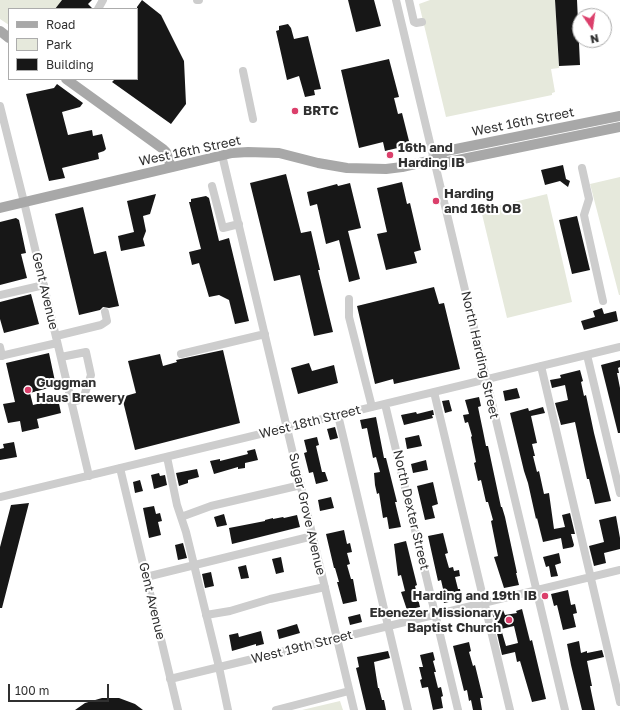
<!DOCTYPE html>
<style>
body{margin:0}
#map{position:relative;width:620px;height:710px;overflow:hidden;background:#fff;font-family:"Golos Text",sans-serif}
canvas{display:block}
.legend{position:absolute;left:8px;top:8px;width:130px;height:72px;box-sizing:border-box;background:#fff;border:1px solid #acacac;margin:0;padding:5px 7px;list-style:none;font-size:12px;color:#303030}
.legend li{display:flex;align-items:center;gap:8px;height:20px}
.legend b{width:20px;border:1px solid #acacac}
.north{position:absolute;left:572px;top:8px;width:40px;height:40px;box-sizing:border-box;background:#fff;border:1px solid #acacac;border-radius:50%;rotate:167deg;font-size:11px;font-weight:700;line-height:16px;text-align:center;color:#303030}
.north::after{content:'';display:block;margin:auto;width:14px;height:18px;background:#db3f6b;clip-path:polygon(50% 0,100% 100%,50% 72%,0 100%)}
.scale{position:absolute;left:8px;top:684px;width:101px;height:18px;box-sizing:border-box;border:2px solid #303030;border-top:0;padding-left:5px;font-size:12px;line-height:14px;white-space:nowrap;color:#303030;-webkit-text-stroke:3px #fff;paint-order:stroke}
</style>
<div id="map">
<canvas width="620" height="710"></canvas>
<ul class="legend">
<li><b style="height:5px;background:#a8a8a8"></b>Road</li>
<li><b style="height:11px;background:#e6e9dc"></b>Park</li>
<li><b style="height:11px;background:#171717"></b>Building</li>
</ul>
<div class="north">N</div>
<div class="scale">100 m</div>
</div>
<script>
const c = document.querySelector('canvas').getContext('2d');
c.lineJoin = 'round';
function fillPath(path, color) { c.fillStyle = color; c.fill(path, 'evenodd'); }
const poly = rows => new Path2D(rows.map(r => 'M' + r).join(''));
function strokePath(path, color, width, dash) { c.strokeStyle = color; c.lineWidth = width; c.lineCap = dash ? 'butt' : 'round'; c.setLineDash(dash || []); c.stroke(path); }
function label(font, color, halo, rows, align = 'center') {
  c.font = font + ' "Golos Text",sans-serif'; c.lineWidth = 4; c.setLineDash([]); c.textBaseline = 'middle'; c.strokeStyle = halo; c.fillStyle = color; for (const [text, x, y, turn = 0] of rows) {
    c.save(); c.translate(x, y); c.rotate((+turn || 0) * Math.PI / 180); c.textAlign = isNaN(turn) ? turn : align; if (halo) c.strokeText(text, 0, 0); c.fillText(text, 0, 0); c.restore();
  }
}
const green = poly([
 [0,0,62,0,56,9,9,9,9,25,0,19],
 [430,0,555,0,559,68,551,69,555,92,552,93,552,95,446,117,419,4],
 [620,177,620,295,619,295,590,184],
 [547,194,572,302,507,318,481,210],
 [340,701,343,710,302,710]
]);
const building = poly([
 [62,0,92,0,88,4,93,9,55,9],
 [142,0,161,15,184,61,186,104,171,124,112,82,115,79,137,79,137,7],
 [348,0,374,0,381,26,356,32],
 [555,0,577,0,580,65,559,66],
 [288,24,291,28,294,39,308,36,321,89,314,90,315,95,305,97,299,76,287,80,276,31,279,30,279,26],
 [389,59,399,97,394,98,398,114,402,113,410,145,385,151,383,142,359,148,341,70],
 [57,84,83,103,80,107,62,112,68,135,92,130,93,136,102,134,106,149,104,151,98,153,99,159,62,168,65,178,49,181,26,94,54,88],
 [563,165,566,179,570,181,568,187,560,181,545,185,541,170],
 [286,174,301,233,311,231,320,270,318,270,333,332,314,336,300,275,274,281,250,183],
 [402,182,407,204,410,203,421,250,414,252,417,263,386,270,377,234,387,232,377,188],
 [350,183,361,228,348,231,360,279,349,282,339,240,326,244,317,204,310,206,307,192,337,184,338,186],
 [156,194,150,214,143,216,146,231,143,239,145,246,121,251,118,236,134,232,127,201],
 [206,196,209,198,219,241,229,238,249,321,235,324,229,300,219,295,209,297,199,263,192,265,189,252,201,249,189,202,191,202,191,199],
 [83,207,94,254,106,251,119,306,109,308,103,307,100,310,79,315,55,214],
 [577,216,590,270,572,274,559,220],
 [16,218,19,220,26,253,21,254,27,278,0,285,0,222],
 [434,287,439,304,444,303,460,369,394,384,393,379,375,384,357,306],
 [31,294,39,324,4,333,0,319,0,302],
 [602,308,604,314,616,311,618,321,584,330,581,321,595,317,593,311],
 [223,350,240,423,135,450,122,397,136,393,128,361,160,354,163,366,177,362,176,360],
 [49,353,56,386,30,393,33,405,58,399,61,413,37,419,39,428,22,432,20,421,8,423,3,404,15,402,6,363],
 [620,360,620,367,618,368,619,373,617,373,620,388,620,433,618,433,601,365],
 [309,363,312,371,334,365,338,383,298,394,291,368],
 [580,370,583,381,581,382,584,396,586,395,594,433,611,501,595,504,589,479,587,479,575,422,561,425,555,403,568,400,565,385,552,388,550,380,561,378,560,375],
 [517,388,520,398,505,401,503,391],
 [479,397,481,406,478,407,483,431,486,446,488,446,501,507,502,507,505,517,517,573,516,573,519,585,504,588,494,557,498,556,491,521,493,520,488,502,486,502,481,480,478,481,474,463,476,462,471,437,472,436,468,422,465,423,463,415,469,414,465,400],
 [449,400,452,411,445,413,442,401],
 [543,407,545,413,531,416,537,443,532,444,535,456,533,456,537,472,539,471,544,494,549,493,554,529,565,527,562,515,570,513,575,534,571,534,574,545,573,547,563,549,561,538,543,542,537,518,536,519,528,483,524,471,510,413,528,408,529,411],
 [433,410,434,415,432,415,433,418,404,425,401,415,416,412,417,414],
 [376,417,384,458,386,458,397,502,395,502,401,527,389,529,387,517,383,518,379,493,377,494,375,485,374,473,380,472,376,457,373,458,367,428,362,429,360,420],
 [335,427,338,438,330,440,327,429],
 [419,435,422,446,407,449,405,438],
 [317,437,319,445,316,446,322,472,325,472,328,481,316,484,313,472,309,473,304,453,307,452,304,440],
 [14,442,17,457,0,460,0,449,4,448,3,444],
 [255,449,258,460,245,463,245,468,238,469,238,467,214,474,210,461,220,459,220,461,248,454,247,451],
 [426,460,428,470,413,473,411,464],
 [197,469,199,477,188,480,188,483,179,486,176,473],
 [159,473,160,476,165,475,167,485,154,489,151,475],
 [140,480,143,491,135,493,133,482],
 [433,482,438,504,432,506,435,518,425,520,417,486],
 [331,497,334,508,320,511,318,500],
 [29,503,2,608,0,608,0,547,11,505],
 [154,506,156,514,160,513,162,521,158,522,161,535,149,538,143,508],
 [224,514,227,525,217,527,214,517],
 [297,515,300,527,232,544,229,528,265,521,265,520,273,518,273,519,283,517,284,518],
 [616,516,620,538,620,549,604,553,606,563,594,566,589,546,604,542,599,520],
 [344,530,347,544,350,543,352,552,347,553,350,564,347,565,351,579,353,579,357,601,343,604,337,582,339,582,335,568,334,568,326,534],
 [443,533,448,553,445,554,449,568,453,567,454,571,459,570,460,576,455,577,458,589,460,589,462,599,444,603,441,593,444,593,441,580,438,581,428,536],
 [406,541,417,585,415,586,420,607,407,610,401,592,405,591,401,575,398,576,394,544],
 [183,543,187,558,178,560,175,545],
 [559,553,561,563,555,565,558,576,551,577,549,566,546,567,543,557],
 [281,557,284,572,276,574,272,559],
 [246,565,249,578,241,579,238,567],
 [211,572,214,586,205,588,202,574],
 [568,590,571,605,575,604,577,613,573,614,576,627,563,630,557,605,554,606,551,594],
 [522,609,530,641,532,640,546,699,532,702,520,661,517,662,515,652,502,655,492,612,503,610,505,615,517,613,516,611],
 [514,626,518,643,506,646,501,629],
 [360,614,362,622,350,625,348,617],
 [297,624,300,633,279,639,277,630],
 [261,631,264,644,256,646,256,644,232,651,229,635,238,633,239,637],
 [579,641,581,653,587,651,587,653,602,650,604,657,587,661,592,686,590,686,595,710,582,710,571,665,567,644],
 [469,642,471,651,469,652,473,666,475,665,483,698,480,698,482,710,473,710,471,700,469,701,467,690,464,691,453,646],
 [388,651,390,658,374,662,378,688,379,688,382,700,384,700,386,710,366,710,356,668,359,667,357,657],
 [433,652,435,660,433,661,436,672,434,672,438,688,441,687,443,696,441,697,443,708,433,710,428,687,422,688,420,680,422,679,419,667,423,667,420,655],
 [102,698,119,698,135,704,143,710,75,710,85,703]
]);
const minor = poly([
 [197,0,199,0],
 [396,0,565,710],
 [409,0,414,22,416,23,422,22],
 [98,9,103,0],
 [243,71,253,119],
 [0,106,24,202,89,476],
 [222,155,354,710],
 [582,168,589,199,584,215,585,220,603,301],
 [212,186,223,228,239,224],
 [0,295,44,285],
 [349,299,349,317,372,407],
 [56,336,101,325,107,321,105,312],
 [0,347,2,356],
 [181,354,265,334],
 [587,355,620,493],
 [0,356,57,343],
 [61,357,86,352,91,375,83,399,71,402],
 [541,366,620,702],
 [434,392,510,710],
 [385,404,458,710],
 [338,415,408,710],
 [167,457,177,505,186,532,219,667,228,710],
 [120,468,178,710],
 [0,497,620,347],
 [181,517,211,506,301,485],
 [146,577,313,536],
 [206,615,230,611,270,599,325,587],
 [170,679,620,570],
 [276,710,349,691]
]);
const major = poly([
 [0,31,9,38],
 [66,79,163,149,166,152,171,167],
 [433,160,448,162,620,127],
 [0,208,232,153,248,152,279,153,318,163,347,168,386,169,402,167,433,160,446,151,620,116]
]);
const markers = [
 [295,111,4,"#db3f6b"],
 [390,155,4,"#db3f6b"],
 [436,201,4,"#db3f6b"],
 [28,390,4,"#db3f6b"],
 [545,596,4,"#db3f6b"],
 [509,620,4,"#db3f6b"]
];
const poiNames = [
 ["BRTC",303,111],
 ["16th and",398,148],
 ["Harding IB",398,163],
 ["Harding",444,194],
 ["and 16th OB",444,209],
 ["Guggman",36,383],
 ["Haus Brewery",36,398],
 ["Harding and 19th IB",537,596,"right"],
 ["Ebenezer Missionary",501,613,"right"],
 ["Baptist Church",501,628,"right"]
];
const streetNames = [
 ["West 16th Street",523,122,-11],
 ["West 16th Street",190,151,-12],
 ["Gent Avenue",45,291,77],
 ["North Harding Street",480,355,77],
 ["West 18th Street",310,422,-14],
 ["North Dexter Street",411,510,77],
 ["Sugar Grove Avenue",307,514,77],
 ["Gent Avenue",152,601,77],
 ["West 19th Street",302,647,-14]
];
fillPath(green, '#e6e9dc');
fillPath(building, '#171717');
strokePath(minor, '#cdcdcd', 8);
strokePath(major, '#a8a8a8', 10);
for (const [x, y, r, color] of markers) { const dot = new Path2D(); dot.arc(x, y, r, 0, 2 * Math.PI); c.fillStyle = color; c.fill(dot); strokePath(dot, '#fff', 1.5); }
label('bold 13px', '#303030', '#fff', poiNames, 'left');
label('13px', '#303030', '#fff', streetNames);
</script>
